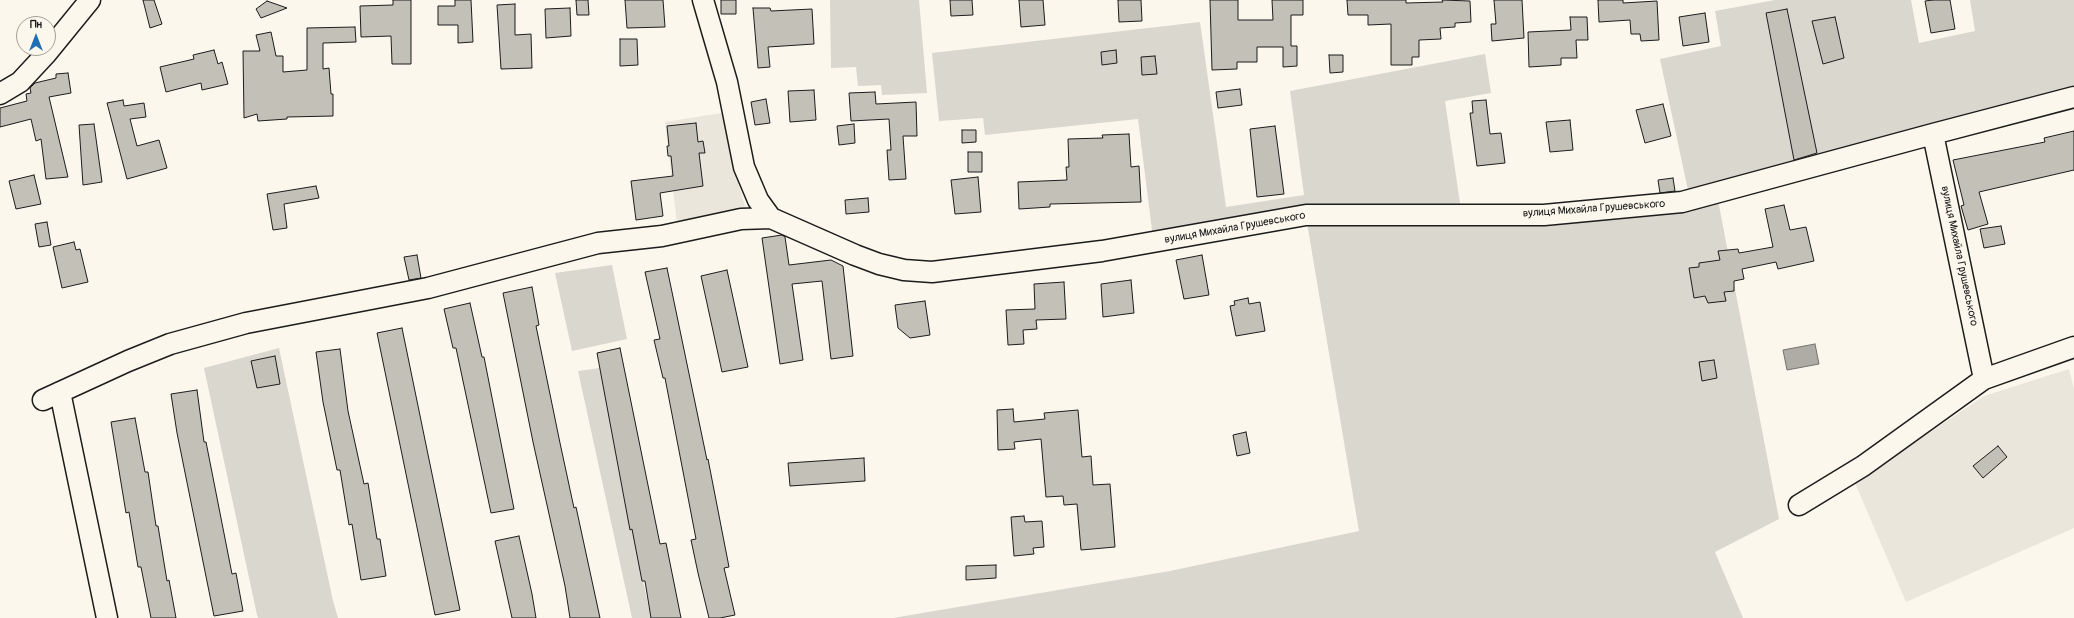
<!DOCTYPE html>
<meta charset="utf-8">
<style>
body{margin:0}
#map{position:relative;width:2074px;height:618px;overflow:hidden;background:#fbf7ec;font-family:Pangolin,sans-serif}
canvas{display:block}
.north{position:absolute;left:16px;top:16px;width:40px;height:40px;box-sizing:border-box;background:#fbf7ec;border:1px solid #a29f99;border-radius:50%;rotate:0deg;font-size:11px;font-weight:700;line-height:16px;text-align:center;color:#1c1c1c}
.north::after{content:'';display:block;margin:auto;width:14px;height:18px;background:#1f6fb2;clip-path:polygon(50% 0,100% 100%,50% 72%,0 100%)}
</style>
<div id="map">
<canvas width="2074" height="618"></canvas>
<div class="north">Пн</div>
</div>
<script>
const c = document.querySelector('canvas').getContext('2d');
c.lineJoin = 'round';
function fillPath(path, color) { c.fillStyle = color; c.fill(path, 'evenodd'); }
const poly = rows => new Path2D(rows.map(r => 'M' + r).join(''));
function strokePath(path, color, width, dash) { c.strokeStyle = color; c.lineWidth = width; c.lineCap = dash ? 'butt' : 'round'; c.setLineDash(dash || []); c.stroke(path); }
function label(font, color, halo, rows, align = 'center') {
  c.font = font + ' Pangolin,sans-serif'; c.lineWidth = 4; c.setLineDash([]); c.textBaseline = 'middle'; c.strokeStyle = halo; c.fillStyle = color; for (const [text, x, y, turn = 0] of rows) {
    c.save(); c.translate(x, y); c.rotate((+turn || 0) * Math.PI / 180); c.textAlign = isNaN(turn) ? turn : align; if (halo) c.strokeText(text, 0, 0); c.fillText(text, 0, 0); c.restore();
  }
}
const built = poly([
 [722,113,737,180,747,212,677,223,665,122],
 [2069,369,2074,389,2074,528,1906,602,1855,483,1984,396]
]);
const green = poly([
 [830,0,919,0,927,93,882,95,881,85,858,86,856,67,831,68],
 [1775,0,1911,0,1919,43,1975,31,1970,0,2074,0,2074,90,1689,195,1660,59,1721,46,1715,11],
 [1200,22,1226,207,1304,195,1290,91,1485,54,1491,93,1445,101,1461,210,1153,238,1138,119,985,135,983,118,939,121,932,53],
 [1718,200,1779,519,1715,552,1743,618,893,618,1170,571,1359,531,1307,223,1520,224,1669,213],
 [612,265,627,339,572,351,555,273],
 [279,348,333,601,338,618,258,618,257,615,204,368],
 [600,368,630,530,645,527,636,548,651,618,632,618,578,371]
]);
const water = poly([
 [1815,344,1819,364,1787,370,1783,350,1815,344]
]);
const building = poly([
 [143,0,154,0,162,24,150,28,143,0],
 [393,0,411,0,411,64,392,64,391,36,361,37,360,6,393,5,393,0],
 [455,0,471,0,473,42,458,43,458,25,438,25,438,6,455,6,455,0],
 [576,0,588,0,589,15,577,15,576,0],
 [625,0,663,0,665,27,627,28,625,0],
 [721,0,736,0,736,14,721,14,721,0],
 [950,0,972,0,973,15,951,16,950,0],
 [1019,0,1043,0,1045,25,1021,27,1019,0],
 [1118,0,1141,0,1142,21,1119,22,1118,0],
 [1210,0,1238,0,1238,20,1273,20,1272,0,1303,0,1303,15,1291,15,1291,46,1297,46,1297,66,1283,67,1283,47,1257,47,1257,62,1237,62,1237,69,1212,70,1210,0],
 [1347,0,1406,0,1406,3,1443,2,1442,0,1470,1,1471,22,1455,23,1455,27,1440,28,1441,39,1419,40,1419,57,1412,57,1412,65,1391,65,1391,24,1368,25,1368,15,1348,15,1347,0],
 [1494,0,1522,0,1524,38,1492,41,1491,24,1496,24,1494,0],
 [1598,0,1623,0,1623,3,1657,1,1659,40,1641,41,1640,34,1631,34,1630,20,1599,22,1598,0],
 [1933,0,1950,0,1955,29,1931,33,1925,1,1933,0],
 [267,1,287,8,261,18,256,9,267,1],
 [515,4,515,35,531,34,532,68,501,69,497,5,515,4],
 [570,8,571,36,546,38,545,9,570,8],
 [753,8,770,8,771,11,812,9,814,44,768,47,770,67,758,68,753,8],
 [1787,9,1817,153,1794,160,1766,13,1787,9],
 [1705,13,1709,42,1683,46,1679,17,1705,13],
 [1570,17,1587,17,1588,40,1576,40,1577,58,1561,58,1561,65,1529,67,1528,32,1571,30,1570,17],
 [1835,17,1844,58,1823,64,1812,21,1835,17],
 [355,27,356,42,323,43,323,69,329,68,331,94,333,94,333,116,287,117,287,119,258,121,257,114,244,118,243,51,260,51,256,35,271,32,276,56,283,56,283,72,307,70,307,28,355,27],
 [620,39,637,39,638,65,620,66,620,39],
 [214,50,218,64,222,62,228,84,202,90,201,83,166,92,160,67,194,59,193,55,214,50],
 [1116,50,1117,63,1102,65,1101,52,1116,50],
 [1329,55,1343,55,1343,72,1330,73,1329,55],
 [1155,56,1157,74,1142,75,1141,57,1155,56],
 [68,73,71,93,49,97,68,177,46,179,41,139,36,141,31,119,0,127,0,108,27,101,26,94,31,93,30,88,35,83,56,78,56,74,68,73],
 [1240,89,1242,105,1218,108,1216,92,1240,89],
 [814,90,816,120,790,122,788,91,814,90],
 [875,92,876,104,916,102,917,136,903,136,906,179,889,180,887,150,891,150,889,119,851,121,849,93,875,92],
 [766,99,770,123,755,125,751,102,766,99],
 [123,100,124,106,144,103,146,117,130,119,137,146,159,140,167,168,127,179,107,103,123,100],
 [1486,100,1490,134,1501,133,1505,163,1477,166,1470,113,1473,113,1472,101,1486,100],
 [1663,104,1671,136,1645,143,1636,110,1663,104],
 [1570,120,1573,150,1550,152,1546,122,1570,120],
 [696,123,698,142,703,141,705,153,699,153,703,186,660,193,663,216,636,220,631,181,673,176,671,156,668,156,667,146,669,146,667,126,696,123],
 [94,124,102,182,83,185,79,125,94,124],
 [854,124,855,143,839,145,837,126,854,124],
 [1275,126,1284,194,1257,197,1250,129,1275,126],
 [962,130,976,130,976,142,962,143,962,130],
 [2074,131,2074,170,1979,192,1988,224,1968,230,1961,206,1964,205,1953,160,2045,142,2044,138,2074,131],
 [1129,134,1131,167,1139,166,1141,202,1050,204,1050,207,1019,209,1018,182,1067,180,1066,167,1069,167,1068,139,1103,138,1102,135,1129,134],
 [968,152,982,152,982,172,968,172,968,152],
 [34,175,41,204,16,209,9,181,34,175],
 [978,177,981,212,955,214,951,180,978,177],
 [1673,178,1675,191,1660,193,1658,180,1673,178],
 [316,186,319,198,284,204,287,228,273,230,267,194,316,186],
 [868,198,869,212,846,214,845,200,868,198],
 [1784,205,1790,230,1806,227,1814,261,1778,269,1776,262,1742,269,1744,279,1734,281,1734,291,1724,292,1726,301,1708,303,1705,296,1694,298,1689,268,1699,267,1699,263,1720,260,1718,251,1738,249,1739,253,1773,247,1765,209,1784,205],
 [47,222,51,245,39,247,35,224,47,222],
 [2001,226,2005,244,1984,248,1980,229,2001,226],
 [782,235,785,237,789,265,831,260,843,266,853,356,831,359,822,281,792,284,803,360,780,364,762,238,782,235],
 [74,242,76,250,80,249,88,282,62,288,53,247,74,242],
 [417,255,421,278,409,280,404,257,417,255],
 [1202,255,1209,295,1184,299,1176,260,1202,255],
 [667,268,707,460,708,459,729,567,724,568,735,615,720,618,709,618,698,573,691,540,696,539,665,378,663,378,654,340,660,339,645,272,667,268],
 [727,270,748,367,722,372,701,276,727,270],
 [1131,280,1134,313,1103,317,1101,284,1131,280],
 [1064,282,1066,319,1036,320,1037,329,1023,330,1024,344,1008,345,1006,310,1035,309,1034,284,1064,282],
 [532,287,539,325,536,326,560,443,574,508,576,507,600,618,570,618,565,586,533,442,503,293,532,287],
 [1248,298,1249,304,1260,302,1265,331,1236,336,1230,306,1235,305,1234,301,1248,298],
 [925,301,930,335,910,338,898,328,895,305,925,301],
 [470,303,482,357,484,357,514,509,491,513,456,348,453,348,444,309,470,303],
 [402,328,460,610,435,615,377,333,402,328],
 [620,348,660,544,666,543,681,618,651,618,645,581,642,581,632,529,630,530,597,353,620,348],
 [340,349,348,411,364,484,368,483,377,539,380,539,386,576,361,580,352,524,349,525,340,470,337,470,323,402,316,352,340,349],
 [275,356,280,384,257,388,251,361,275,356],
 [1714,360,1717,378,1702,381,1699,362,1714,360],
 [197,390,204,442,206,442,232,574,236,573,243,611,214,616,177,433,171,394,197,390],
 [1013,409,1014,422,1045,419,1044,413,1078,410,1082,457,1091,456,1093,485,1110,484,1115,547,1081,550,1077,504,1064,505,1063,496,1046,497,1041,439,1014,442,1015,449,998,450,997,410,1013,409],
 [135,418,145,472,148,472,156,526,158,526,167,581,169,580,176,618,151,618,141,567,138,567,129,512,126,513,111,422,135,418],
 [1246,432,1250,453,1237,456,1233,435,1246,432],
 [1998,446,2007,457,1983,478,1973,466,1998,446],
 [864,458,865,481,790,486,788,463,864,458],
 [1024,516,1025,522,1042,521,1044,547,1033,548,1034,554,1014,556,1011,517,1024,516],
 [519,536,532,594,536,618,512,618,495,541,519,536],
 [996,565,996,578,966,580,966,566,996,565]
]);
const minor = poly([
 [703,0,727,82,744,167,758,200,771,218,855,255,879,264,904,270,932,272,1102,251,1306,215,1544,215,1682,202,1933,134,2074,97],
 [0,94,20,82,46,54,90,0],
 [1933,134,1984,379],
 [60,392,107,618],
 [43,400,128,361,170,344,246,323,428,288,598,243,662,236,741,219,771,218],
 [1799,505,1863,466,1984,379,2074,347]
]);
const streetNames = [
 ["вулиця Михайла Грушевського",1594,209,-4],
 ["вулиця Михайла Грушевського",1235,228,-10],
 ["вулиця Михайла Грушевського",1959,256,78]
];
fillPath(built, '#eae6dc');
fillPath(green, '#dad7ce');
fillPath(water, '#afaca5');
strokePath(water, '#74726e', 1);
fillPath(building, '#c3c0b8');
strokePath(building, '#1c1c1c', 1);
strokePath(minor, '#1c1c1c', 23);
strokePath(minor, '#fbf7ec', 20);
label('11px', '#1c1c1c', '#fbf7ec', streetNames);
</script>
